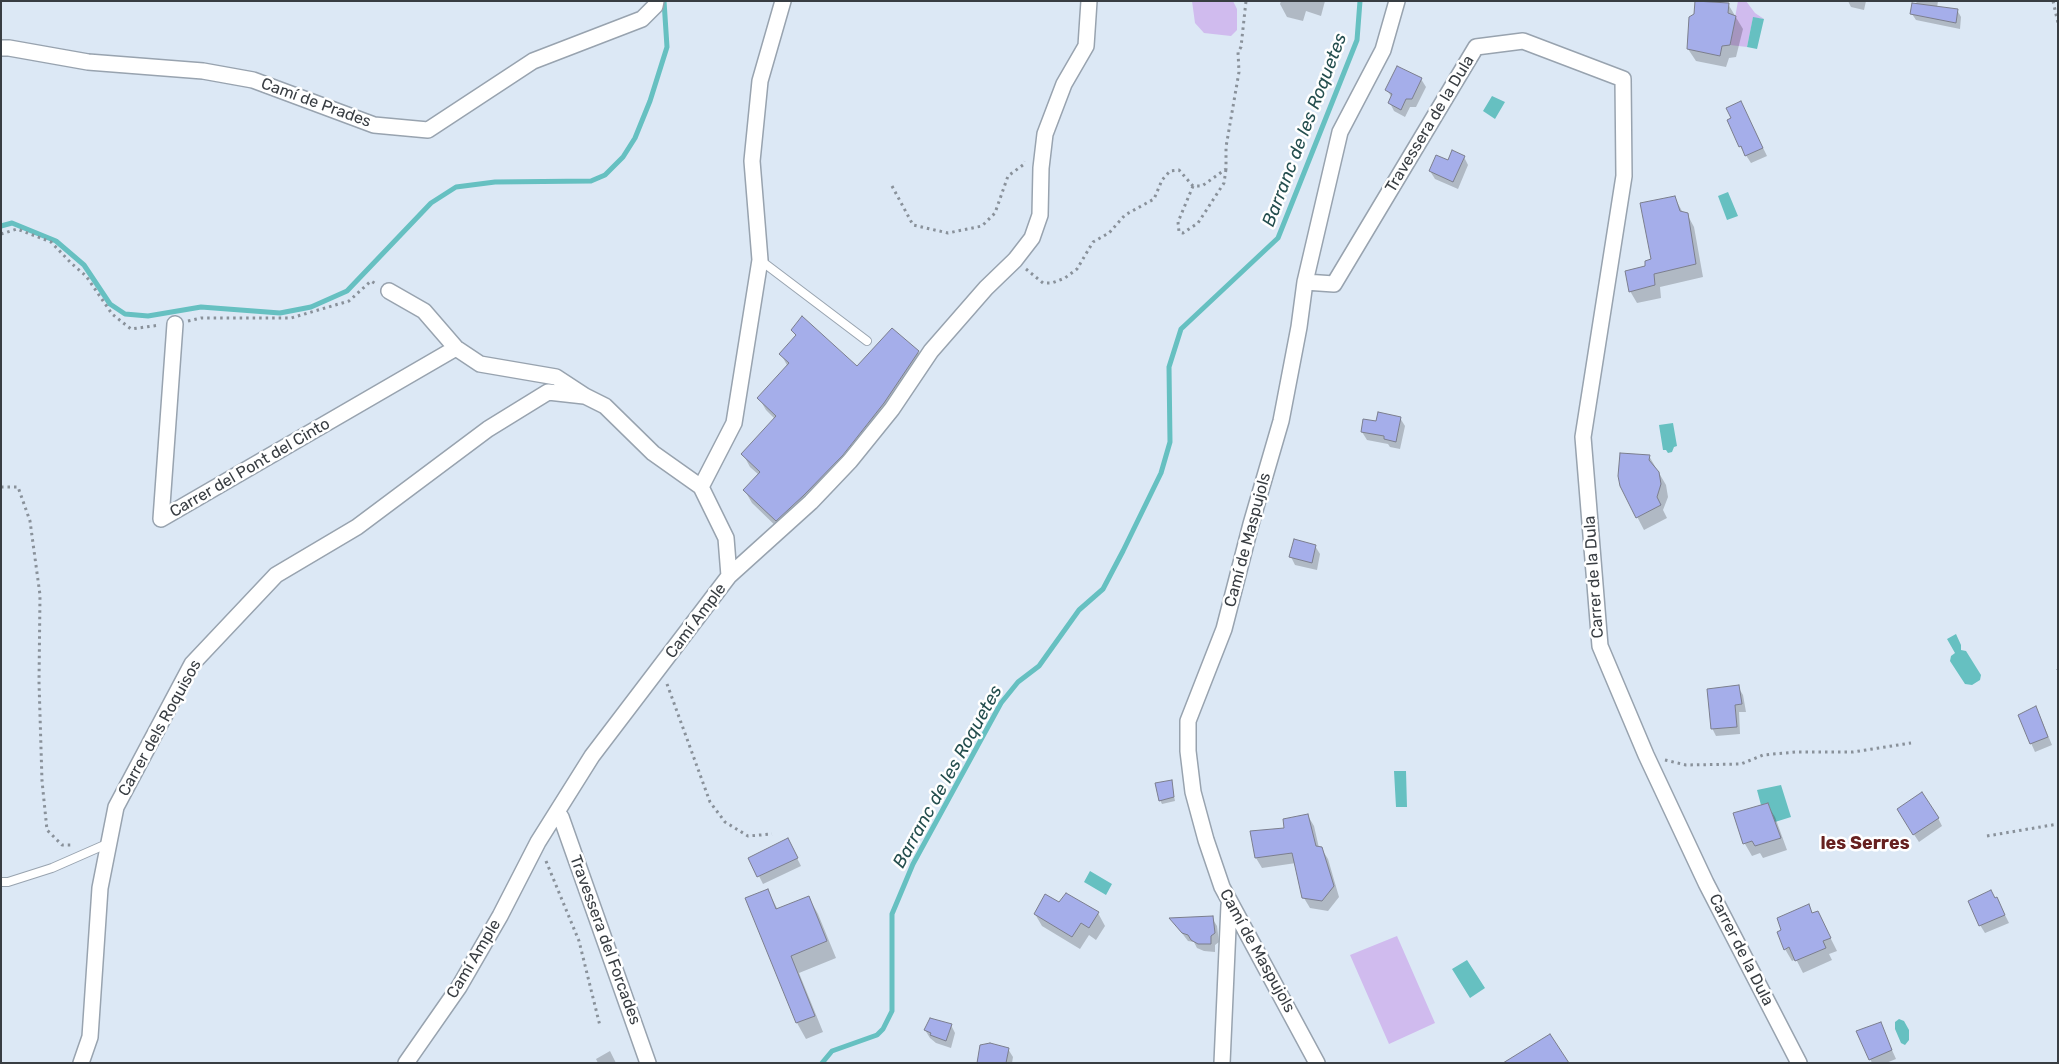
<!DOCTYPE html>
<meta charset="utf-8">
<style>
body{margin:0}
#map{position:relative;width:2059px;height:1064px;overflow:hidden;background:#dce8f5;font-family:Rubik,sans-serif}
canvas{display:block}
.frame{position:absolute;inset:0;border:2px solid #383d42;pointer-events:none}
</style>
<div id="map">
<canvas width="2059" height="1064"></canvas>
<div class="frame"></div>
</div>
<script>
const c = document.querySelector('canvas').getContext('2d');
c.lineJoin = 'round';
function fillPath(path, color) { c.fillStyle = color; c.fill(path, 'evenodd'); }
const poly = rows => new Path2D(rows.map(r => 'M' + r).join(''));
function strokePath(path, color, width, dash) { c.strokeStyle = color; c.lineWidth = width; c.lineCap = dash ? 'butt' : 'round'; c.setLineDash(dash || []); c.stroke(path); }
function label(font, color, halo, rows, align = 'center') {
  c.font = font + ' Rubik,sans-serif'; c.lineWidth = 5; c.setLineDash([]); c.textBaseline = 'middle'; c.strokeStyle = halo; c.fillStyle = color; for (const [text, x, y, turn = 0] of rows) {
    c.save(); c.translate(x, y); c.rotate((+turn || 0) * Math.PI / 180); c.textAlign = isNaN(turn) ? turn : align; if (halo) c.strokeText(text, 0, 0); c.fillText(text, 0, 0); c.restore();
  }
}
const green = poly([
 [1192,1,1233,1,1237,9,1237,30,1231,36,1204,33,1195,23],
 [1738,1,1746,1,1755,13,1764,19,1753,18,1747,47,1730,45],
 [1397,936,1435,1023,1389,1044,1350,955]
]);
const water = poly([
 [1753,17,1764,19,1757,49,1747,47],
 [1492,96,1505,102,1495,119,1483,111],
 [1728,192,1738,216,1727,220,1718,196],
 [1673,423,1677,446,1674,447,1672,452,1668,453,1666,450,1663,450,1659,425],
 [1956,634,1961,645,1961,650,1966,651,1981,675,1980,680,1972,685,1965,684,1950,661,1951,656,1955,653,1947,639],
 [1394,771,1406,771,1407,807,1396,807],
 [1781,785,1791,817,1775,822,1768,803,1761,805,1757,790],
 [1090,871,1112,884,1106,895,1084,882],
 [1467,960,1485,988,1470,998,1452,969],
 [1899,1019,1904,1021,1909,1030,1909,1040,1905,1045,1901,1043,1895,1029,1895,1022]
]);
const shadow = poly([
 [1281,1,1325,1,1321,16,1306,11,1303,21,1287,17,1280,4],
 [1696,1,1728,4,1743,29,1736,57,1729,58,1726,67,1696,61,1688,49],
 [1848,1,1866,1,1864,10,1851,7],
 [1917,1,1938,1,1937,8,1957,10,1961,17,1960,29,1916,20,1912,14],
 [1421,79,1426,87,1416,107,1410,107,1405,117,1394,111,1390,103,1392,98,1387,90],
 [1745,111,1767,156,1751,163,1740,146],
 [1464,157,1468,165,1458,189,1435,179,1430,171],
 [1675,198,1683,213,1687,214,1694,227,1703,277,1660,287,1661,298,1637,303,1630,291,1652,260],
 [792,330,857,368,892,330,918,352,926,365,783,533,752,503,745,491,759,475,750,467,743,454,775,419,766,410,759,398,788,367,781,354,796,336],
 [1400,418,1405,426,1400,449,1390,447,1388,444,1367,440,1362,432,1377,422],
 [1649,456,1666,485,1668,497,1663,510,1667,518,1644,530,1621,486],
 [1315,546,1320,554,1317,570,1295,565,1291,557],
 [1738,687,1743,695,1746,712,1739,712,1740,734,1716,736,1712,728],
 [2019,716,2040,716,2052,745,2035,752],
 [1171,781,1175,801,1162,804,1160,800],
 [1767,804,1775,817,1787,850,1763,858,1760,853,1752,856,1745,844,1734,814],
 [1308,816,1314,826,1319,848,1321,848,1328,859,1339,897,1328,911,1310,908,1304,898,1296,863,1262,868,1256,858,1286,829],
 [1903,818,1938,818,1942,826,1919,842],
 [792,848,801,866,763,884,750,858],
 [768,891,778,910,809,898,818,914,836,958,799,973,823,1032,806,1039,797,1023],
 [1995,899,1997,899,2009,923,1985,933,1980,925],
 [1808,906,1813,914,1818,913,1837,951,1829,954,1832,960,1803,973,1796,959,1792,961,1785,949,1783,931],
 [1098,913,1105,926,1096,940,1089,935,1080,949,1042,926,1035,914],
 [1212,918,1217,926,1219,942,1215,945,1215,952,1204,951,1197,948,1194,942,1188,941,1171,919],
 [1880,1023,1896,1059,1886,1063,1872,1063,1858,1032],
 [951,1025,955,1033,951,1048,936,1043,930,1038,925,1030],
 [1008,1049,1013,1057,1012,1063,978,1063],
 [610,1051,616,1063,598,1063,596,1059]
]);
const stream = poly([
 [1,226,12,223,56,241,84,265,110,304,125,314,148,316,201,307,280,313,311,307,347,291,431,203,456,187,495,182,591,181,605,175,623,157,635,138,650,101,667,47,664,1],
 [822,1063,832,1051,877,1035,883,1029,892,1011,892,914,913,864,1001,703,1018,682,1039,666,1079,610,1103,589,1123,551,1161,473,1170,442,1169,367,1181,329,1278,238,1357,40,1360,1]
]);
const building = poly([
 [1695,1,1729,3,1728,13,1736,16,1730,45,1722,46,1720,56,1687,49,1689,17,1694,14,1695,1],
 [1912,3,1958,9,1956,23,1910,14,1912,3],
 [1397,66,1422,78,1412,99,1406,99,1401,110,1388,103,1392,94,1385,90,1397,66],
 [1741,101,1763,148,1745,156,1741,146,1739,147,1727,120,1731,118,1726,108,1741,101],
 [1452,150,1465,156,1453,182,1429,171,1436,155,1448,160,1452,150],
 [1675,196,1680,211,1688,213,1696,264,1654,274,1655,285,1629,292,1625,271,1645,266,1645,261,1651,259,1640,203,1675,196],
 [802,316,857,366,892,328,919,351,884,403,843,455,804,495,776,521,743,490,760,472,741,454,776,416,757,398,789,363,779,354,796,335,791,330,802,316],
 [1378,412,1401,417,1396,442,1384,439,1384,436,1361,432,1363,419,1376,421,1378,412],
 [1620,453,1650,455,1649,460,1659,472,1661,484,1657,497,1661,505,1636,518,1620,486,1618,476,1620,453],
 [1294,539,1316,545,1312,563,1289,557,1294,539],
 [1739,685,1742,704,1735,705,1737,727,1711,729,1707,689,1739,685],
 [2036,706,2048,737,2030,744,2018,715,2036,706],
 [1172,780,1174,797,1159,801,1155,783,1172,780],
 [1922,792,1939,818,1913,835,1897,809,1922,792],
 [1768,803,1781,838,1755,846,1752,841,1743,844,1733,813,1768,803],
 [1308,814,1316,846,1322,847,1334,886,1322,901,1302,898,1292,853,1255,858,1250,831,1284,828,1283,819,1308,814],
 [788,838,798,858,757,877,748,858,788,838],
 [768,889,776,909,809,896,827,941,791,956,815,1016,796,1023,745,898,768,889],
 [1991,890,1995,898,1997,897,2005,915,1979,926,1968,901,1991,890],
 [1066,893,1099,912,1089,928,1081,923,1072,937,1034,914,1045,894,1059,902,1066,893],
 [1809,904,1812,913,1818,911,1831,938,1823,941,1826,948,1795,961,1789,947,1784,950,1777,932,1781,930,1777,918,1809,904],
 [1213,916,1215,933,1211,936,1211,944,1198,944,1191,940,1188,935,1182,933,1169,918,1213,916],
 [930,1018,952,1024,946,1041,930,1035,931,1033,924,1030,930,1018],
 [1881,1022,1892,1050,1869,1060,1856,1031,1881,1022],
 [1550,1034,1569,1063,1503,1063,1550,1034],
 [990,1043,1009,1048,1006,1063,977,1063,980,1045,990,1043]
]);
const path = poly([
 [2053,1,2058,23],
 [892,186,913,225,948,233,982,226,995,213,1008,176,1023,165,1024,161],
 [1193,186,1178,222,1179,232,1183,233,1198,223,1224,183,1226,169],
 [1,234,17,229,51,242,71,263,86,276,112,314,131,329,160,325],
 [1026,269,1043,283,1052,283,1065,278,1077,269,1093,242,1109,233,1125,215,1154,199,1162,180,1170,171,1179,170,1193,186,1202,186,1226,169,1226,147,1239,72,1238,52,1241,47,1246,1],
 [188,321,201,318,291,318,349,301,371,281,376,284],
 [1,487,18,487,30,521,40,595,39,682,42,781,47,830,62,845,73,845],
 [2058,669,2058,670],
 [667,684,710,802,725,822,748,836,772,834],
 [1665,760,1686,765,1741,764,1763,755,1796,752,1853,752,1911,743],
 [1987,836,2058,824],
 [546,861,579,941,600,1026]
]);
const service = poly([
 [760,260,867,341],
 [1,882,8,882,52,868,109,843]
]);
const minor = poly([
 [1,48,9,48,88,62,203,71,253,80,374,125,428,130,533,61,642,19,655,6,656,1],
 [1305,282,1334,284,1476,47,1523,41,1623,79,1624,176,1583,437,1600,646,1646,755,1706,883,1799,1063],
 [389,291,424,311,456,348,480,364,556,377,585,396,605,406,653,453,701,487,726,538,729,576,592,756,538,842,500,916,459,987,406,1063],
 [175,324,161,519,456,348],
 [701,487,734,423,760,260,752,161,760,81,783,1],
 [729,576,811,502,850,461,892,409,931,351,986,288,1015,260,1032,238,1040,215,1041,168,1045,134,1064,84,1086,46,1089,1],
 [561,817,648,1063],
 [81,1063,90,1037,100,888,116,807,192,664,276,575,357,527,488,429,548,392,584,396],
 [1222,1063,1229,905],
 [1317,1063,1222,887,1206,840,1193,792,1188,751,1188,721,1224,629,1251,524,1281,421,1299,327,1305,282,1340,132,1383,50,1397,1]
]);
const streetNames = [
 ["Camí de Prades",316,103,20],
 ["Travessera de la Dula",1430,124,-59],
 ["Carrer del Pont del Cinto",250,468,-30],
 ["Camí de Maspujols",1248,540,-75],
 ["Carrer de la Dula",1594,577,-94],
 ["Camí Ample",696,621,-53],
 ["Carrer dels Roquisos",160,728,-61],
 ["Travessera del Forcades",605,940,70],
 ["Carrer de la Dula",1741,950,63],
 ["Camí de Maspujols",1257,951,61],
 ["Camí Ample",474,959,-59]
];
const waterNames = [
 ["Barranc de les Roquetes",1305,130,-69],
 ["Barranc de les Roquetes",948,777,-61]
];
const neighbourhoodNames = [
 ["les Serres",1865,844]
];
fillPath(green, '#d0bbee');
fillPath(water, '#66c0c1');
fillPath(shadow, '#0003');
strokePath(stream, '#66c0c1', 5);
fillPath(building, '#a5aeea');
strokePath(building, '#7b7e8d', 1);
strokePath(service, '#98a3af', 10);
strokePath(minor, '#98a3af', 18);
strokePath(path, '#89919a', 3, [2.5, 4]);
strokePath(service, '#fff', 8);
strokePath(minor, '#fff', 15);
label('16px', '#383d42', '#fff', streetNames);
label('italic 18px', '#244e4e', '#fff', waterNames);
label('bold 18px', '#672120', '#fff', neighbourhoodNames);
</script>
